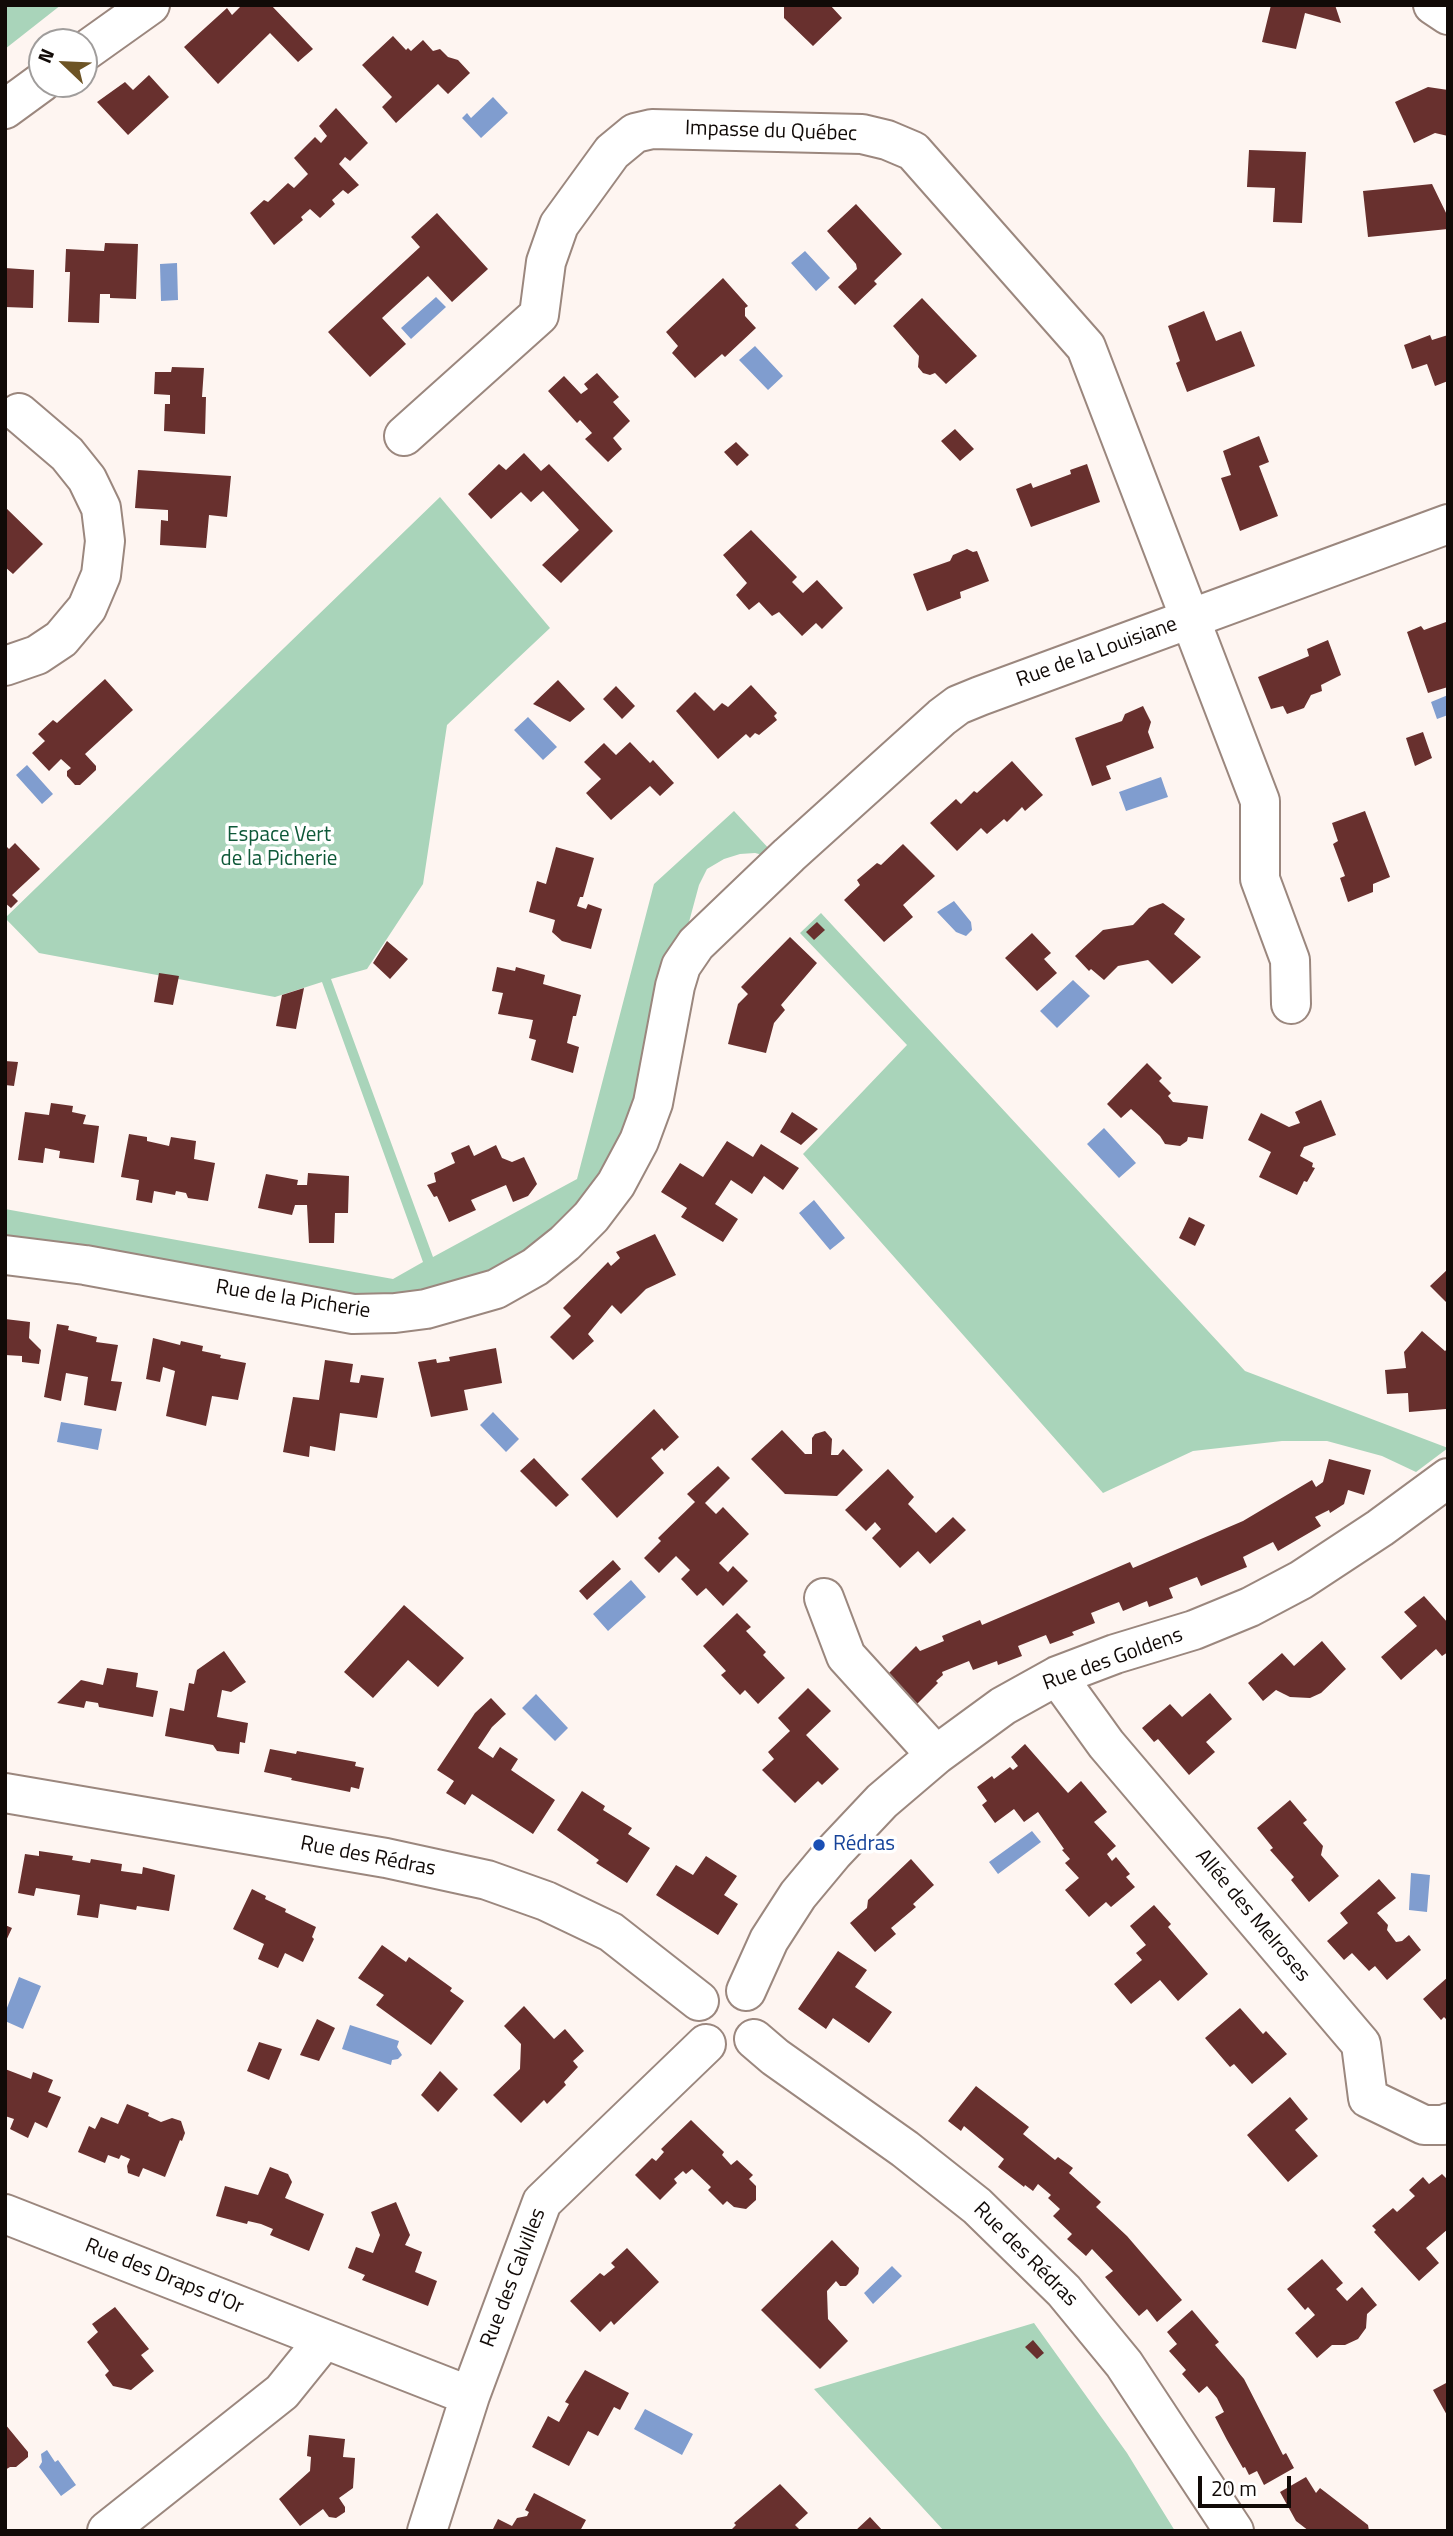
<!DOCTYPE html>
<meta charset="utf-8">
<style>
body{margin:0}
#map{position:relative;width:1453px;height:2536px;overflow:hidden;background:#fef5f1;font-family:"Titillium Web",sans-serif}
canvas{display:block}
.frame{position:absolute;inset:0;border:7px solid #110a07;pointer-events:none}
.north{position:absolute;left:28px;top:28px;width:70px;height:70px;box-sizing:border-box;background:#fff;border:2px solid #a09d9c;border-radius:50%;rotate:293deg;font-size:19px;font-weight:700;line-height:28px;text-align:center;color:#110a07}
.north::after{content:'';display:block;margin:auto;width:24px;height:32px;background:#6d5425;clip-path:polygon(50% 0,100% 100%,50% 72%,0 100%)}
.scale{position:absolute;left:1198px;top:2476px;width:93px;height:32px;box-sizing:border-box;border:4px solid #110a07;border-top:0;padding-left:9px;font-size:21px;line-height:24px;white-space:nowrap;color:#110a07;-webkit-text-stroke:5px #fff;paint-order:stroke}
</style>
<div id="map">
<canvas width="1453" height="2536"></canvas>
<div class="frame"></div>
<div class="north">N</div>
<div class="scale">20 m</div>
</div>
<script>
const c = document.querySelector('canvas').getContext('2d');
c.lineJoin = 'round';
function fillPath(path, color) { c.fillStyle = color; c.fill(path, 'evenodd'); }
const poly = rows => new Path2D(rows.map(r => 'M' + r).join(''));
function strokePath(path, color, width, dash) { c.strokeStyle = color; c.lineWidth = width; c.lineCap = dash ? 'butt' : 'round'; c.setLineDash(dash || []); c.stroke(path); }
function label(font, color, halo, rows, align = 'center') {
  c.font = font + ' "Titillium Web",sans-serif'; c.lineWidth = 7; c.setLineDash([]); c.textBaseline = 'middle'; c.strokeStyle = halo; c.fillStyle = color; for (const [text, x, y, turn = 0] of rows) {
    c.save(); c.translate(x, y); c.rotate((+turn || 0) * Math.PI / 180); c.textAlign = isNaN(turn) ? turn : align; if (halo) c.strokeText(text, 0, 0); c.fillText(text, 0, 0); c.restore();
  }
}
const green = poly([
 [5,5,61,5,5,49],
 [440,497,550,628,447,725,423,884,367,969,331,979,433,1257,577,1179,654,884,734,811,772,852,767,856,755,853,740,854,724,859,707,869,699,885,689,922,670,958,641,1095,594,1185,575,1212,508,1265,431,1294,348,1297,5,1240,5,1209,393,1279,423,1262,322,982,275,997,39,953,5,918],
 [821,913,1245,1371,1448,1448,1416,1472,1382,1456,1327,1441,1282,1441,1193,1451,1103,1493,803,1154,907,1045,800,933],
 [1034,2323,1127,2453,1175,2531,944,2531,814,2389]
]);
const water = poly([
 [493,97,508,113,481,138,462,118,467,113,471,118],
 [805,251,830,278,816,291,791,263],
 [177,263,178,300,161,301,160,264],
 [436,297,446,307,411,339,401,328],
 [755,346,783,376,768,390,739,360],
 [1448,695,1448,715,1437,719,1431,702],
 [528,717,557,747,543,760,514,730],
 [27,765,53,794,42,804,16,775],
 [1161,777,1168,797,1126,811,1119,792],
 [954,901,971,922,972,930,966,936,956,932,937,912],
 [1073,980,1090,996,1057,1028,1040,1011],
 [1104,1128,1136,1163,1119,1178,1087,1144],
 [814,1200,845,1238,830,1250,799,1213],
 [493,1412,519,1439,506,1452,480,1425],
 [61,1422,102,1429,98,1450,57,1442],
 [631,1580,646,1597,608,1631,593,1614],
 [536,1694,568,1728,555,1741,522,1708],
 [1032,1831,1041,1842,998,1874,989,1862],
 [1411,1873,1430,1875,1427,1912,1409,1910],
 [19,1977,41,1986,23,2029,5,2021,5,2013],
 [350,2025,399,2041,397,2047,402,2055,398,2059,392,2060,391,2065,342,2049],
 [892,2266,902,2276,873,2304,864,2293],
 [645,2409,693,2434,682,2455,634,2429],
 [47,2450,55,2462,58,2460,76,2485,61,2496,39,2467,42,2462,41,2454]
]);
const building = poly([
 [242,5,271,5,313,49,298,62,270,33,218,84,184,47,227,8,232,15],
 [784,5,830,5,842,18,813,46,784,18],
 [1271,5,1335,5,1341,23,1305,13,1296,49,1262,42],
 [393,36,406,50,408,48,411,51,423,40,433,51,440,49,448,57,458,60,470,73,448,94,438,84,396,123,382,107,392,97,362,65],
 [149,75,169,97,128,135,97,102,125,82,133,90],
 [1428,87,1448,90,1448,136,1435,133,1414,143,1395,102],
 [336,108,368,143,350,161,345,157,339,164,359,185,348,194,343,190,332,200,335,204,320,218,310,209,301,217,303,220,274,245,250,213,264,200,268,202,288,183,294,188,308,174,294,158,315,137,321,143,327,136,319,126],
 [1249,150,1306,152,1302,223,1273,222,1275,188,1247,187],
 [1432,184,1448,217,1448,229,1368,237,1363,191],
 [856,204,902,254,874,281,877,284,855,305,838,287,857,269,856,264,827,231],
 [437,213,488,269,452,302,428,276,382,318,406,344,370,377,328,332,420,247,411,237],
 [105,243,138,244,136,299,110,298,110,294,100,294,99,323,68,322,70,272,65,272,66,249,104,251],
 [5,268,34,270,33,308,5,307],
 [723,278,748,306,745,308,745,316,756,328,725,357,722,354,695,378,672,353,678,346,666,332],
 [922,298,977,356,946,384,935,373,930,375,923,373,918,367,919,356,893,326],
 [1204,311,1216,341,1241,331,1255,366,1187,392,1176,363,1180,361,1168,326],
 [1430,335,1432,340,1448,335,1448,381,1435,386,1427,364,1412,369,1404,345],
 [172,367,204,368,202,397,206,397,205,434,164,431,165,404,170,404,170,395,154,394,155,372,171,372],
 [597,373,619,397,613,402,630,421,613,438,622,449,608,462,585,439,592,433,580,420,577,423,548,391,564,376,581,394,588,389,584,384],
 [955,429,974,449,960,461,941,441],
 [1259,436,1269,462,1259,466,1278,516,1240,531,1221,478,1231,475,1223,451],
 [736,442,749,455,737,466,724,452],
 [524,453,541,471,549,464,613,531,561,583,542,565,579,530,543,491,531,502,521,492,491,519,468,494,499,464,506,470],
 [1087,464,1100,502,1031,527,1016,489,1031,483,1033,488,1071,474,1070,470],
 [138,470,231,476,227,517,209,515,206,548,160,545,161,520,168,521,168,510,135,508],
 [5,507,43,544,13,574,5,567],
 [751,530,797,577,792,582,803,593,817,580,843,608,822,629,816,623,802,636,779,612,772,616,759,602,749,610,736,595,747,583,723,555],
 [967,549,973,552,977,551,989,581,960,592,961,598,927,611,913,574,950,561,953,555],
 [1446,622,1448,687,1428,693,1407,632,1421,626,1424,630],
 [1328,640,1341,675,1321,685,1322,691,1311,695,1304,708,1287,714,1283,706,1271,709,1258,677,1309,656,1307,649],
 [105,679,133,710,85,754,96,766,96,770,80,785,75,785,67,776,67,771,71,768,61,759,49,771,32,753,45,741,38,734,53,720,57,723],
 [558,680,585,709,570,722,533,704],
 [751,685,777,713,774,716,777,720,759,735,755,733,750,738,746,734,718,759,676,711,695,692,714,711,722,703,728,707],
 [616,686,635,706,622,719,603,699],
 [1143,706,1151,722,1148,732,1154,748,1106,766,1111,779,1092,786,1075,738,1122,721,1125,714],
 [1423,732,1432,758,1415,766,1406,738],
 [630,742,650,763,653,760,674,783,660,796,650,786,611,820,586,793,601,779,584,762,604,743,616,755],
 [1012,761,1043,795,1025,811,1022,807,1007,822,1004,819,987,834,981,828,957,851,930,823,956,799,961,804,974,791,977,793],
 [1365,811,1390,877,1373,884,1373,892,1348,902,1340,878,1345,876,1333,844,1338,841,1332,823],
 [15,843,40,869,12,895,18,901,11,908,5,903,5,845,9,849],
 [903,844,935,876,903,905,913,917,884,942,844,900,860,885,857,880,877,863,881,865],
 [556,847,594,858,583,897,580,897,577,906,586,909,588,904,602,909,591,949,562,941,552,932,555,920,529,912,537,881,546,884],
 [1163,903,1185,919,1174,934,1201,957,1172,984,1148,960,1118,966,1104,980,1091,969,1089,971,1075,956,1103,930,1133,925,1149,908],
 [817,922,825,930,814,940,806,932],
 [1032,933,1051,953,1044,959,1057,973,1037,991,1005,958],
 [790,937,817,963,781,1005,785,1010,774,1023,766,1053,728,1044,738,1004,748,994,741,987],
 [387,941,408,959,390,979,373,963],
 [497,967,515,971,516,967,545,975,543,984,581,995,576,1016,573,1016,567,1043,579,1047,573,1073,531,1060,536,1040,529,1038,533,1020,498,1014,503,993,492,991],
 [159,973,179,976,173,1005,154,1002],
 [304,988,296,1029,276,1026,282,995],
 [5,1061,18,1062,14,1086,5,1085],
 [1147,1063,1162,1078,1159,1081,1171,1093,1168,1096,1173,1102,1208,1106,1203,1139,1188,1137,1187,1141,1180,1146,1165,1144,1160,1136,1131,1109,1121,1118,1107,1104],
 [1321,1100,1336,1135,1304,1147,1300,1156,1313,1163,1312,1167,1315,1168,1307,1182,1304,1181,1297,1195,1259,1177,1271,1152,1248,1140,1261,1113,1289,1127,1300,1123,1295,1112],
 [51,1103,73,1106,72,1112,86,1115,83,1124,99,1126,94,1163,59,1158,60,1151,45,1148,43,1163,18,1160,25,1112,49,1115],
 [792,1112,818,1129,801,1145,780,1132],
 [129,1134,147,1137,147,1141,169,1146,171,1137,196,1141,194,1159,215,1163,208,1201,188,1198,186,1193,176,1191,175,1195,154,1191,152,1203,136,1200,139,1180,121,1177],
 [727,1141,753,1157,761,1144,799,1168,783,1190,764,1176,752,1194,731,1180,715,1204,738,1219,723,1242,681,1217,687,1208,661,1192,680,1163,703,1177],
 [469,1145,474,1156,496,1145,502,1158,512,1162,524,1157,537,1184,528,1196,513,1202,506,1185,471,1200,476,1210,449,1222,437,1196,434,1197,427,1185,436,1182,434,1173,455,1163,451,1153],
 [308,1173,349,1176,348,1213,335,1213,334,1243,309,1243,307,1205,295,1205,292,1215,258,1208,266,1174,298,1180,297,1185,307,1185],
 [1189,1217,1205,1225,1195,1246,1179,1238],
 [655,1234,676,1275,646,1289,621,1314,612,1305,588,1334,594,1341,573,1360,550,1337,571,1316,563,1308,608,1262,611,1266,620,1258,616,1252],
 [1448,1269,1448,1304,1430,1286],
 [5,1319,30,1322,29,1338,41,1350,39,1364,22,1362,22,1356,5,1355],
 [57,1324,69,1326,68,1330,97,1337,96,1342,118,1345,111,1381,122,1382,116,1411,84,1405,88,1377,66,1373,61,1401,44,1397],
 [1422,1331,1445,1351,1448,1348,1446,1409,1409,1412,1408,1393,1387,1394,1385,1370,1406,1368,1404,1352],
 [153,1338,180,1345,181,1341,203,1346,202,1351,221,1355,220,1358,246,1363,238,1400,212,1396,206,1426,166,1416,175,1371,163,1367,160,1382,146,1379],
 [496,1348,502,1383,464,1390,468,1410,431,1417,418,1362,436,1359,437,1363,450,1361,449,1357],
 [325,1360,353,1364,350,1382,359,1383,361,1375,384,1378,377,1418,340,1413,335,1451,310,1446,309,1457,283,1452,293,1397,319,1400],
 [654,1409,679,1437,664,1451,662,1448,651,1458,664,1473,617,1518,581,1479],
 [782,1430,805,1454,812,1454,812,1438,815,1434,825,1431,832,1439,831,1455,838,1455,843,1449,863,1470,837,1496,785,1494,751,1459],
 [534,1458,569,1495,556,1507,520,1471],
 [1329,1459,1371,1470,1364,1495,1348,1490,1344,1504,1330,1513,1329,1510,1315,1517,1321,1526,1278,1551,1273,1542,1243,1557,1247,1567,1201,1586,1197,1577,1169,1588,1173,1598,1149,1607,1147,1601,1123,1611,1119,1602,1091,1613,1095,1623,1072,1632,1074,1635,1050,1644,1046,1635,1018,1646,1022,1656,998,1665,997,1661,973,1670,969,1661,942,1672,943,1675,936,1681,938,1683,915,1706,886,1676,916,1646,920,1651,944,1641,942,1636,980,1620,982,1625,1130,1562,1133,1568,1243,1521,1312,1480,1316,1487,1323,1482],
 [718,1466,730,1478,705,1503,716,1514,723,1507,749,1534,719,1563,728,1572,733,1566,748,1581,723,1606,706,1588,697,1596,681,1579,690,1570,676,1556,659,1573,644,1558,661,1541,658,1538,695,1502,687,1494],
 [888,1469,914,1497,908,1504,936,1533,953,1517,966,1530,930,1564,918,1551,900,1568,872,1538,881,1529,875,1522,866,1531,845,1510],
 [613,1560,621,1569,587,1600,579,1591],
 [1424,1596,1448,1623,1448,1652,1442,1656,1436,1649,1401,1680,1381,1657,1417,1626,1404,1612],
 [404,1605,464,1658,438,1687,408,1660,373,1698,344,1672],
 [737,1613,751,1627,746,1631,766,1652,763,1655,785,1678,758,1704,745,1690,740,1695,721,1675,726,1671,703,1646],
 [1322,1641,1346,1669,1321,1693,1310,1698,1290,1697,1276,1690,1263,1701,1248,1683,1282,1653,1294,1666],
 [224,1651,246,1682,231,1692,222,1690,217,1717,248,1723,245,1743,240,1742,239,1754,217,1751,213,1745,165,1736,170,1708,184,1711,189,1683,194,1684,197,1670],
 [107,1668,138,1673,136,1687,158,1691,153,1717,99,1707,98,1703,86,1701,84,1708,57,1703,81,1680,103,1685],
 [808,1688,831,1711,806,1735,839,1769,822,1785,818,1781,795,1803,762,1770,774,1759,768,1752,790,1731,778,1718],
 [1210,1693,1232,1719,1206,1742,1215,1752,1189,1775,1158,1739,1154,1742,1142,1728,1170,1704,1182,1717],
 [491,1698,506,1714,492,1727,478,1748,493,1758,500,1747,518,1759,511,1770,555,1800,533,1834,472,1794,465,1805,446,1793,454,1781,437,1770,475,1713],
 [1025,1744,1068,1793,1081,1781,1107,1812,1094,1822,1116,1846,1107,1854,1112,1861,1116,1857,1130,1874,1126,1877,1135,1887,1111,1907,1106,1902,1089,1917,1065,1890,1079,1878,1065,1863,1070,1859,1062,1850,1064,1849,1038,1812,1024,1822,1014,1809,995,1823,982,1805,987,1801,977,1787,992,1776,994,1779,1010,1767,1013,1770,1018,1766,1011,1757],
 [270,1749,296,1754,297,1751,356,1762,355,1766,364,1768,359,1789,351,1787,350,1792,291,1780,292,1778,264,1772],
 [582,1791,605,1806,603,1810,632,1828,628,1834,650,1848,627,1883,596,1863,599,1860,557,1830],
 [1290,1800,1307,1820,1303,1823,1323,1846,1321,1855,1339,1876,1309,1902,1291,1880,1294,1877,1270,1850,1273,1848,1257,1828],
 [39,1851,73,1856,72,1860,90,1863,91,1859,122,1864,121,1871,142,1874,143,1867,175,1875,169,1911,137,1906,136,1910,100,1904,98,1918,77,1915,80,1895,36,1888,34,1896,18,1893,25,1854,39,1856],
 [706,1856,737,1876,724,1895,738,1904,718,1935,656,1895,676,1865,693,1875],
 [911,1859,934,1885,913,1904,916,1907,891,1928,896,1934,875,1952,850,1923,867,1908,868,1900],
 [1379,1879,1396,1898,1377,1913,1388,1925,1387,1930,1396,1942,1402,1941,1409,1935,1421,1950,1387,1980,1375,1966,1369,1971,1352,1953,1344,1960,1327,1941,1348,1923,1340,1913],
 [252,1889,266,1896,265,1899,286,1909,285,1912,316,1927,312,1937,314,1939,303,1962,285,1953,278,1968,258,1959,264,1944,233,1929],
 [1154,1905,1171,1924,1168,1927,1208,1974,1178,2001,1160,1980,1131,2004,1114,1984,1142,1960,1136,1953,1146,1945,1130,1926],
 [5,1925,12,1928,5,1943],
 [382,1945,406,1962,409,1957,452,1988,450,1991,464,2001,431,2045,376,2005,384,1995,358,1978],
 [838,1951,867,1970,855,1987,892,2012,869,2043,833,2018,826,2029,798,2009],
 [1448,1977,1448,2021,1444,2017,1441,2020,1423,1999],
 [524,2006,554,2039,565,2029,584,2051,573,2061,578,2067,564,2082,566,2085,547,2104,544,2100,521,2123,493,2095,520,2069,521,2044,504,2026],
 [1240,2008,1263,2034,1266,2031,1287,2054,1252,2084,1234,2064,1230,2067,1205,2038],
 [317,2019,335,2028,319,2061,300,2055],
 [259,2042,282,2049,269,2080,247,2071],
 [5,2069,31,2079,33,2072,53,2080,48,2092,61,2097,47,2128,35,2122,28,2138,10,2129,14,2119,5,2116],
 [440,2071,458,2089,438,2112,421,2095],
 [976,2086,1029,2127,1023,2134,1055,2160,1058,2157,1073,2168,1069,2173,1101,2202,1096,2207,1127,2236,1182,2300,1157,2322,1147,2309,1139,2316,1105,2277,1113,2271,1092,2249,1086,2256,1067,2239,1072,2234,1053,2216,1060,2209,1048,2198,1051,2195,1038,2184,1033,2191,1025,2185,1024,2187,998,2167,1004,2159,964,2126,961,2131,948,2121],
 [1290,2097,1308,2119,1295,2130,1318,2156,1288,2182,1247,2135],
 [127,2104,149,2113,148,2116,161,2122,172,2118,181,2121,185,2133,182,2141,180,2140,165,2177,143,2168,139,2177,128,2173,127,2166,130,2159,121,2155,119,2159,108,2155,105,2163,78,2152,89,2126,95,2129,101,2117,118,2124],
 [691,2120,724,2152,722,2155,731,2165,737,2160,753,2175,749,2179,756,2186,756,2200,746,2209,734,2207,727,2201,723,2205,708,2190,711,2187,692,2169,686,2174,683,2171,674,2179,677,2183,660,2200,635,2175,652,2158,656,2161,664,2152,661,2149],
 [270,2167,288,2174,292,2182,285,2198,324,2214,309,2251,270,2235,273,2229,261,2224,248,2221,247,2224,216,2216,225,2186,258,2195],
 [1442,2174,1448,2180,1448,2229,1426,2248,1439,2263,1419,2281,1374,2232,1376,2230,1372,2226,1393,2208,1397,2212,1415,2196,1409,2190,1423,2177,1429,2184],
 [396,2202,410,2235,405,2245,422,2252,415,2272,437,2281,428,2306,362,2280,365,2275,348,2268,356,2247,373,2253,380,2235,371,2212],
 [832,2240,859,2268,858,2274,846,2286,840,2286,836,2281,827,2291,828,2319,848,2341,820,2369,761,2310],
 [627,2248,659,2282,614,2325,611,2321,600,2332,570,2301,600,2273,604,2276,615,2267,611,2263],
 [1322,2259,1343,2283,1336,2289,1347,2301,1362,2287,1377,2305,1367,2314,1366,2328,1358,2339,1345,2345,1332,2345,1317,2358,1295,2333,1315,2315,1308,2307,1305,2310,1287,2289],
 [115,2307,149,2349,141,2355,154,2371,131,2390,113,2386,105,2375,109,2371,87,2342,98,2332,92,2324],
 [1192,2310,1219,2342,1215,2345,1244,2379,1283,2455,1286,2453,1294,2468,1264,2485,1257,2471,1249,2475,1245,2467,1243,2468,1227,2440,1215,2417,1224,2412,1217,2398,1207,2386,1199,2393,1182,2374,1186,2370,1169,2351,1177,2344,1167,2332],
 [1033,2340,1044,2353,1037,2359,1025,2347],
 [585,2370,629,2393,620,2410,614,2407,598,2436,588,2431,569,2466,532,2447,548,2416,559,2422,569,2404,565,2402],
 [1448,2382,1448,2417,1433,2390],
 [5,2424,28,2452,28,2457,16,2467,10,2467,5,2470],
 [309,2435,345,2439,343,2457,355,2458,353,2488,339,2498,345,2507,345,2512,336,2518,329,2517,323,2509,300,2526,279,2499,310,2471,311,2457,307,2456],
 [1306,2477,1316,2493,1320,2488,1368,2525,1369,2531,1309,2531,1296,2521,1280,2492],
 [780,2484,808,2513,795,2525,799,2529,797,2531,730,2531,736,2525,734,2523],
 [534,2493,586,2520,580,2531,492,2531,498,2519,512,2526,517,2518,527,2516,529,2512,525,2510],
 [870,2517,883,2531,855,2531]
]);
const minor = poly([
 [1433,5,1448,15],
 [84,52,150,5],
 [5,109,42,82],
 [404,436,539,315,546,262,559,225,612,152,635,133,652,129,862,134,887,140,913,151,1086,347,1260,801,1260,879,1290,960,1291,1004],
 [5,666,37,655,61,639,87,608,101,575,105,541,101,508,87,479,67,454,19,413],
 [5,1255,85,1265,353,1314,395,1313,426,1309,496,1289,535,1267,565,1243,591,1217,616,1184,639,1141,653,1103,675,986,681,966,696,944,789,855,942,717,958,705,980,696,1448,524],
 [824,1598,846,1656,936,1755],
 [1057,1676,1106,1744,1361,2044,1368,2098,1424,2125,1444,2125,1448,2123],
 [5,1793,386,1858,487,1880,546,1901,611,1932,699,2001],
 [746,1991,769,1940,798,1895,833,1853,882,1801,936,1755,1003,1706,1057,1676,1115,1654,1194,1630,1250,1607,1301,1580,1380,1528,1448,1478],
 [754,2039,775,2057,905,2149,977,2206,1064,2291,1124,2364,1234,2531],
 [5,2214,470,2396],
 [107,2531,282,2392,324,2340],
 [427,2531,470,2396,542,2202,706,2044]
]);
const markers = [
 [819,1845,7,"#1a4fb4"]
];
const streetNames = [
 ["Impasse du Québec",771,132,2],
 ["Rue de la Louisiane",1097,653,-20],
 ["Rue de la Picherie",293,1300,9],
 ["Rue des Goldens",1113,1660,-20],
 ["Rue des Rédras",368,1857,11],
 ["Allée des Melroses",1252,1916,50],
 ["Rue des Rédras",1025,2255,45],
 ["Rue des Draps d'Or",164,2277,22],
 ["Rue des Calvilles",514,2278,-69]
];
const parkNames = [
 ["Espace Vert",279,836],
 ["de la Picherie",279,860]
];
const transitNames = [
 ["Rédras",833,1845]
];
fillPath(green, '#a9d4ba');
fillPath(water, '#809dcf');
fillPath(building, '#68302e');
strokePath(minor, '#9b877e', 42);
strokePath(minor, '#fff', 38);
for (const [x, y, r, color] of markers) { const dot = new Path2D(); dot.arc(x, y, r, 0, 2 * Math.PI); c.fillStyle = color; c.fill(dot); strokePath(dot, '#fff', 2.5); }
label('21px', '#110a07', '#fff', streetNames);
label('21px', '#0e5838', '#fff', parkNames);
label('21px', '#164399', '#fff', transitNames, 'left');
</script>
